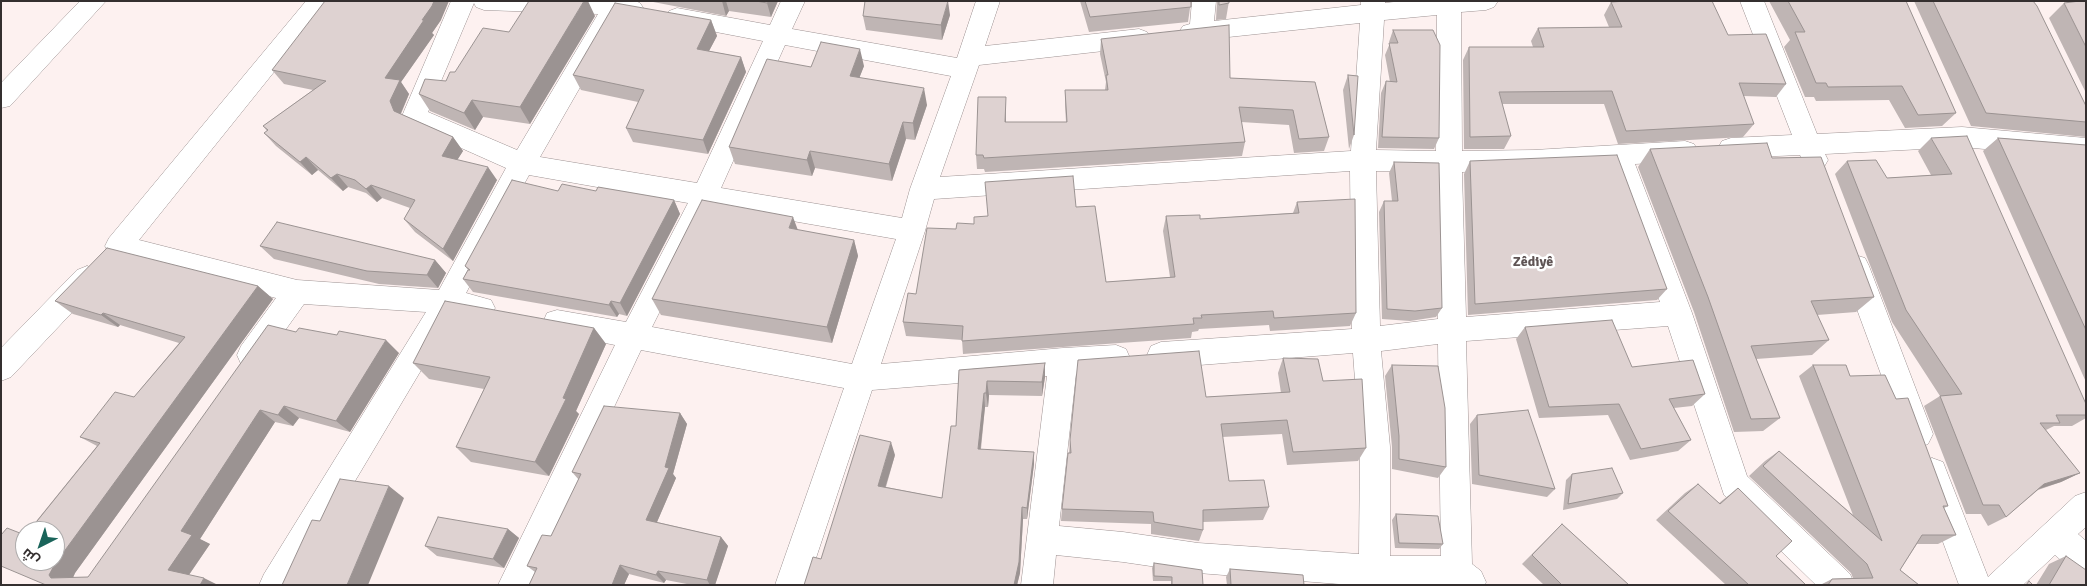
<!DOCTYPE html>
<meta charset="utf-8">
<style>
body{margin:0}
#map{position:relative;width:2087px;height:586px;overflow:hidden;background:#fdf1f0;font-family:Signika,Cairo,sans-serif}
canvas{display:block}
.frame{position:absolute;inset:0;border:2px solid #342f2f;pointer-events:none}
.north{position:absolute;left:15px;top:521px;width:50px;height:50px;box-sizing:border-box;background:#fff;border:1px solid #aeacac;border-radius:50%;rotate:221deg;font-size:14px;font-weight:700;line-height:20px;text-align:center;color:#342f2f}
.north::after{content:'';display:block;margin:auto;width:18px;height:22px;background:#1a645a;clip-path:polygon(50% 0,100% 100%,50% 72%,0 100%)}
</style>
<div id="map">
<canvas width="2087" height="586"></canvas>
<div class="frame"></div>
<div class="north">ش</div>
</div>
<script>
const c = document.querySelector('canvas').getContext('2d');
c.lineJoin = 'round';
const poly = rows => new Path2D(rows.map(r => 'M' + r).join(''));
function strokePath(path, color, width, dash) { c.strokeStyle = color; c.lineWidth = width; c.lineCap = dash ? 'butt' : 'round'; c.setLineDash(dash || []); c.stroke(path); }
function fillPath(path, color) { c.fillStyle = color; c.fill(path, 'evenodd'); }
function label(font, color, halo, rows, align = 'center') {
  c.font = font + ' Signika,sans-serif'; c.lineWidth = 5; c.setLineDash([]); c.textBaseline = 'middle'; c.strokeStyle = halo; c.fillStyle = color; for (const [text, x, y, turn = 0] of rows) {
    c.save(); c.translate(x, y); c.rotate((+turn || 0) * Math.PI / 180); c.textAlign = isNaN(turn) ? turn : align; if (halo) c.strokeText(text, 0, 0); c.fillText(text, 0, 0); c.restore();
  }
}
const minor = poly([
 [80,1,106,1,10,106,1,108,1,83,80,1],
 [306,1,331,1,139,240,297,280,439,290,506,168,405,123,402,116,451,1,635,1,640,3,644,9,640,15,632,18,621,16,540,157,697,183,763,41,669,23,665,17,669,11,677,8,770,25,781,1,805,1,792,29,957,58,976,1,1000,1,985,46,1139,29,1147,32,1151,38,1147,44,1139,47,979,65,940,177,1351,151,1360,23,1191,41,1183,38,1179,32,1183,26,1190,24,1192,1,1216,1,1214,21,1361,5,1361,1,1385,1,1385,3,1402,1,1498,1,1494,7,1486,10,1461,12,1462,151,1534,150,1685,141,1694,144,1698,151,1694,158,1685,161,1635,164,1692,313,1747,476,1850,574,1855,585,1816,585,1724,495,1668,326,1466,341,1472,564,1481,571,1486,582,1485,585,1352,585,1198,573,1123,562,1056,555,1053,585,1021,585,1047,376,872,390,807,585,775,585,844,388,641,350,530,585,498,585,615,345,547,331,543,322,547,313,557,310,626,322,688,203,529,175,466,293,491,300,495,308,491,316,481,320,454,315,293,585,259,585,264,574,426,312,304,304,261,364,251,368,241,364,237,355,241,346,276,298,118,257,109,254,105,246,109,238,306,1],
 [474,3,476,7,484,10,598,14,517,150,428,112,474,3],
 [1437,15,1436,151,1376,150,1384,20,1437,15],
 [785,45,951,76,910,189,902,218,721,188,785,45],
 [1610,166,1660,302,1466,317,1462,172,1610,166],
 [1350,171,1352,329,1161,342,1151,346,1147,355,1151,364,1161,368,1353,353,1360,447,1359,554,1198,543,1123,532,1059,526,1076,374,1116,371,1126,367,1130,358,1126,349,1116,345,1063,348,881,364,925,231,934,199,1350,171],
 [1376,171,1436,172,1438,319,1380,326,1376,171],
 [712,207,896,239,852,364,652,327,712,207],
 [1438,344,1441,556,1390,556,1390,447,1381,351,1438,344],
 [1740,1,1764,1,1817,134,1962,127,2086,138,2086,158,1962,147,1825,154,1828,160,1824,167,1815,170,1806,167,1800,155,1731,158,1722,155,1718,148,1722,141,1731,138,1792,135,1740,1],
 [1855,255,1865,258,1869,266,1933,434,1928,444,1918,448,1908,444,1903,434,1841,266,1845,258,1855,255],
 [87,266,97,270,101,278,97,286,11,377,1,381,1,348,77,270,87,266],
 [1932,458,1943,462,1988,577,2075,496,2086,492,2086,527,2078,534,2086,541,2086,576,2075,572,2055,555,2023,585,1959,585,1917,472,1921,462,1932,458]
]);
const wall = poly([
 [648,1,778,1,771,17,729,11,726,16],
 [1080,1,1191,1,1188,22,1089,32],
 [1217,1,1229,1,1226,19,1216,20],
 [1769,1,1906,1,1956,113,1942,126,1905,128,1889,100,1816,101,1814,97,1805,97,1784,47,1790,40],
 [1914,1,2033,1,2086,106,2086,137,1971,126],
 [2086,1,2086,93,2049,18,2064,3],
 [1611,2,1728,35,1786,84,1776,97,1743,96,1754,124,1743,137,1618,144,1604,104,1502,104,1511,136,1504,149,1464,149,1463,60,1469,47,1533,47,1531,41,1538,28,1609,27,1604,15],
 [950,15,942,40,866,30,863,16],
 [595,16,530,124,483,117,475,130,430,111,419,94,446,81,455,72,509,32],
 [441,20,432,33,434,35,401,82,409,94,401,114,453,137,463,151,457,160,497,180,453,261,415,232,404,219,410,208,382,198,377,202,366,193,348,187,343,191,318,170,312,175,276,146,264,133,267,131,263,126,313,90,284,84,272,70],
 [711,20,717,36,709,51,741,57,746,72,708,154,633,142,626,128,638,102,581,90,573,75],
 [1393,30,1439,138,1434,149,1378,148,1381,93,1386,81,1390,82,1385,55,1390,43,1389,42],
 [1101,39,1230,78,1315,82,1329,137,1324,151,1294,153,1289,125,1241,122,1245,142,1242,156,985,172,984,169,977,169,976,155,1006,111,1006,122,1066,122,1065,105,1065,90,1105,90,1106,82,1100,54],
 [864,66,859,78,927,105,915,140,906,139,892,181,815,168,812,176,735,164,729,147,811,67],
 [1348,75,1354,135,1349,149,1343,90],
 [1931,138,2086,404,2086,418,2072,426,2054,426,2046,430,2080,473,2061,482,2038,490,2006,517,1988,526,1981,514,1966,514,1924,406,1940,396,1892,322,1835,174,1847,161,1887,178,1931,175,1918,151],
 [1998,138,2086,145,2086,382,1983,151],
 [1650,149,1772,158,1874,297,1856,312,1817,315,1829,340,1812,355,1756,359,1780,418,1763,431,1734,432,1694,312,1638,167],
 [1470,161,1667,289,1657,300,1468,315,1464,174],
 [1394,162,1442,308,1436,317,1410,321,1382,319,1379,212,1384,201,1392,201,1389,173],
 [558,191,596,191,674,200,680,214,627,316,619,314,617,317,473,292,463,279,468,270,465,266],
 [1297,202,1356,313,1350,326,1270,331,1269,325,1199,329,1198,331,1192,332,1191,338,963,354,962,340,906,336,903,322,916,294,956,229,974,224,988,216,1076,207,1106,282,1170,277,1163,231,1166,216,1200,219,1293,213],
 [797,230,854,240,858,256,832,343,661,315,652,299],
 [260,246,435,260,446,273,438,288,379,284,274,259],
 [258,286,273,299,75,573,73,578,88,577,296,332,399,353,350,432,299,418,293,426,275,422,200,539,210,544,189,575,46,585,25,535,97,446,80,437,134,397,179,343,120,325,118,327,73,314,55,301],
 [1525,327,1705,394,1692,406,1674,408,1691,440,1678,451,1630,460,1608,415,1539,418,1516,339],
 [594,328,606,344,576,411,579,414,549,476,471,462,456,447,484,389,429,379,413,363],
 [1283,358,1323,381,1366,448,1358,461,1287,465,1282,434,1222,437,1229,481,1269,507,1263,520,1203,522,1203,530,1199,541,1151,534,1151,524,1061,521,1062,509,1069,453,1070,440,1206,397,1281,393,1278,373],
 [1045,363,1045,377,1042,396,989,395,988,407,985,407,981,449,1034,464,1027,519,1023,519,1020,573,1017,585,804,585,821,559,895,455,886,487,942,498,956,426,959,370],
 [1392,365,1446,467,1438,478,1392,469,1392,447,1385,376],
 [1813,365,1850,376,1896,399,1948,506,1944,508,1956,535,1938,544,1917,544,1900,570,1919,585,1820,585,1832,579,1853,578,1851,573,1749,476,1765,461,1779,451,1853,515,1799,376],
 [680,413,687,424,673,474,676,478,657,522,721,537,728,546,715,585,692,585,666,580,664,583,629,574,624,585,529,585,535,572,527,566,551,536,579,480,572,472],
 [1477,415,1555,489,1547,497,1472,484,1470,424],
 [1572,474,1623,493,1617,499,1563,510,1566,480],
 [1698,484,1719,503,1738,488,1776,556,1806,585,1726,585,1656,520,1685,493],
 [1396,514,1443,544,1439,549,1395,548,1392,520],
 [1562,524,1629,585,1544,585,1522,564],
 [508,529,519,538,504,568,437,556,425,546],
 [2066,556,2086,585,2036,585,2049,564],
 [1154,563,1203,585,1171,585,1171,581,1153,581,1152,568],
 [1230,569,1304,585,1227,585,1226,577]
]);
const shadedWall = poly([
 [434,1,449,1,441,20,432,33,434,35,401,82,409,94,400,115,394,111,390,101,385,78],
 [584,1,588,1,595,16,530,124,520,107],
 [722,1,726,1,729,11,726,16],
 [768,1,778,1,771,17,767,3],
 [948,1,950,15,942,40,941,25],
 [711,20,717,36,702,64,697,49],
 [860,49,864,66,853,94,850,76],
 [741,57,746,72,708,154,703,140],
 [924,88,927,105,915,140,913,123],
 [1006,97,1006,136,1005,122],
 [472,100,483,117,475,130,464,113],
 [903,122,906,139,892,181,889,164],
 [453,137,463,151,451,170,442,156],
 [810,151,815,168,812,176,807,160],
 [306,157,318,170,312,175,300,162],
 [488,167,497,180,453,261,443,249],
 [337,174,348,187,343,191,331,178],
 [371,185,382,198,377,202,366,189],
 [674,200,680,214,627,316,620,303],
 [793,217,799,233,789,228],
 [854,240,858,256,832,343,827,327],
 [435,260,446,273,438,288,427,275],
 [258,286,273,299,75,573,70,584,51,578,49,575,55,564],
 [611,301,619,314,617,317,609,305],
 [103,313,120,325,118,327,101,315],
 [594,328,606,344,576,411,579,414,549,476,535,462],
 [386,340,399,353,350,432,336,421],
 [1045,363,1045,377,1042,396,1042,382],
 [987,381,989,395,988,407,986,393],
 [984,393,985,407,979,462,978,449],
 [284,406,299,418,293,426,278,415],
 [260,410,275,422,200,539,210,544,186,579,168,570,181,531],
 [680,413,687,424,673,474,676,478,654,529,646,520,665,467],
 [891,442,895,455,882,498,878,486],
 [1034,452,1034,464,1027,519,1027,508],
 [2080,473,2061,482,2026,493,2044,484],
 [389,486,404,498,368,585,347,585],
 [1022,507,1023,519,1020,573,1017,585,1014,585],
 [508,529,519,538,504,568,493,559],
 [721,537,728,546,715,585,710,585,707,580],
 [620,565,629,574,624,585,612,585],
 [658,571,666,580,664,583,656,575],
 [204,578,218,585,200,585]
]);
const building = poly([
 [325,1,434,1,432,6,422,20,424,20,385,78,400,80,390,101,394,111,453,137,442,156,488,167,443,249,404,219,415,200,371,185,366,189,355,180,337,174,331,178,306,157,300,162,264,133,268,130,263,126,326,81,272,70,325,1],
 [529,1,584,1,520,107,472,100,464,113,419,94,425,79,446,81,450,72,455,72,483,28,509,32,529,1],
 [756,1,768,1,767,3,756,1],
 [865,1,948,1,941,25,863,16,865,1],
 [1085,1,1191,1,1191,7,1090,17,1085,1],
 [1219,1,1229,1,1229,3,1219,5,1219,1],
 [1627,1,1712,1,1728,35,1766,34,1786,84,1739,83,1754,124,1626,131,1612,91,1499,92,1511,136,1470,137,1469,47,1544,47,1538,28,1622,27,1611,2,1627,1],
 [1788,1,1906,1,1956,113,1918,115,1902,86,1828,87,1826,83,1816,83,1795,32,1805,32,1788,1],
 [1933,1,2033,1,2037,6,2086,106,2086,122,1986,113,1933,1],
 [2080,1,2086,1,2086,47,2064,3,2080,1],
 [615,3,711,20,697,49,741,57,703,140,626,128,644,90,573,75,615,3],
 [1229,25,1230,78,1315,82,1329,137,1299,139,1293,110,1239,107,1245,142,984,158,983,155,976,155,978,97,1006,97,1005,122,1067,122,1065,90,1108,90,1106,75,1108,75,1101,39,1229,25],
 [1393,30,1433,30,1440,45,1439,138,1382,137,1386,81,1397,82,1389,43,1398,43,1393,30],
 [821,42,860,49,850,76,924,88,913,123,903,122,889,164,810,151,807,160,729,147,767,59,811,67,821,42],
 [1348,75,1358,76,1354,135,1348,75],
 [1967,136,2086,404,2086,415,2056,415,2060,423,2040,423,2080,473,2044,484,2006,517,1999,505,1983,505,1940,396,1962,394,1906,310,1847,161,1876,160,1887,178,1952,174,1931,138,1967,136],
 [1998,138,2086,145,2086,330,1998,138],
 [1767,143,1772,158,1821,157,1874,297,1811,301,1829,340,1751,346,1780,418,1751,419,1708,297,1650,149,1767,143],
 [1617,155,1667,289,1475,304,1470,161,1617,155],
 [1394,162,1439,163,1442,308,1415,311,1387,309,1384,201,1398,201,1394,162],
 [1073,176,1076,207,1095,206,1106,282,1175,277,1166,216,1200,215,1200,219,1299,213,1297,202,1355,199,1356,313,1274,318,1273,311,1201,315,1202,318,1193,318,1194,324,962,341,963,326,903,322,908,293,916,294,927,228,956,229,957,223,974,224,974,217,988,216,985,182,1073,176],
 [512,180,558,191,562,184,596,191,598,187,674,200,620,303,611,301,609,305,463,279,468,270,470,270,465,266,512,180],
 [702,200,793,217,789,228,854,240,827,327,652,299,702,200],
 [277,222,435,260,427,275,367,271,260,246,277,222],
 [107,248,258,286,55,564,49,575,51,578,88,577,268,325,296,332,299,328,337,335,339,331,386,340,336,421,284,406,278,415,260,410,181,531,192,535,168,570,204,578,200,585,46,585,1,566,1,535,7,528,25,535,25,561,55,561,55,531,29,531,100,443,80,437,115,392,134,397,185,337,103,313,101,315,55,301,107,248],
 [445,301,594,328,563,398,566,399,535,462,456,447,490,377,413,363,445,301],
 [1612,320,1632,367,1693,360,1705,394,1669,399,1691,440,1641,449,1619,404,1549,407,1525,327,1612,320],
 [1199,351,1206,397,1290,392,1283,358,1318,359,1323,381,1362,379,1366,448,1293,452,1287,420,1221,424,1229,481,1264,480,1269,507,1203,510,1203,530,1154,522,1153,512,1062,509,1068,453,1071,453,1070,440,1078,360,1199,351],
 [1045,363,1042,382,987,381,986,393,984,393,978,449,1034,452,1027,508,1022,507,1019,562,1014,585,804,585,813,557,821,559,860,435,891,442,878,486,942,498,951,426,956,426,959,370,1045,363],
 [1392,365,1438,366,1445,408,1446,467,1399,459,1399,436,1392,365],
 [1813,365,1846,365,1850,376,1885,375,1896,399,1908,398,1948,506,1943,506,1956,535,1922,535,1900,570,1919,585,1828,585,1832,579,1873,578,1867,564,1763,466,1779,451,1882,541,1813,365],
 [604,406,680,413,665,467,669,468,646,520,721,537,707,580,658,571,656,575,620,565,612,585,529,585,537,568,527,566,542,535,551,536,581,474,572,472,604,406],
 [1528,410,1555,489,1479,475,1477,415,1528,410],
 [1612,468,1623,493,1568,504,1572,474,1612,468],
 [340,479,389,486,347,585,282,585,312,520,320,521,340,479],
 [1698,484,1720,504,1738,488,1792,541,1776,556,1806,585,1749,585,1668,511,1698,484],
 [1396,514,1438,516,1443,544,1399,543,1396,514],
 [438,517,508,529,493,559,425,546,438,517],
 [1562,524,1629,585,1562,585,1532,555,1562,524],
 [2066,556,2086,570,2086,585,2049,585,2066,556],
 [1154,563,1202,570,1203,585,1172,585,1172,577,1154,576,1154,563],
 [1230,569,1303,575,1304,585,1231,585,1230,569],
 [2029,581,2033,585,2026,585,2029,581]
]);
const neighbourhoodNames = [
 ["Zêdiyê",1533,262]
];
strokePath(minor, '#9d9292', 1);
fillPath(minor, '#fff');
fillPath(wall, '#bfb5b4');
fillPath(shadedWall, '#9b9392');
fillPath(building, '#ded2d1');
strokePath(building, '#9b9392', 1);
label('bold 14px', '#5f5454', '#fff', neighbourhoodNames);
</script>
